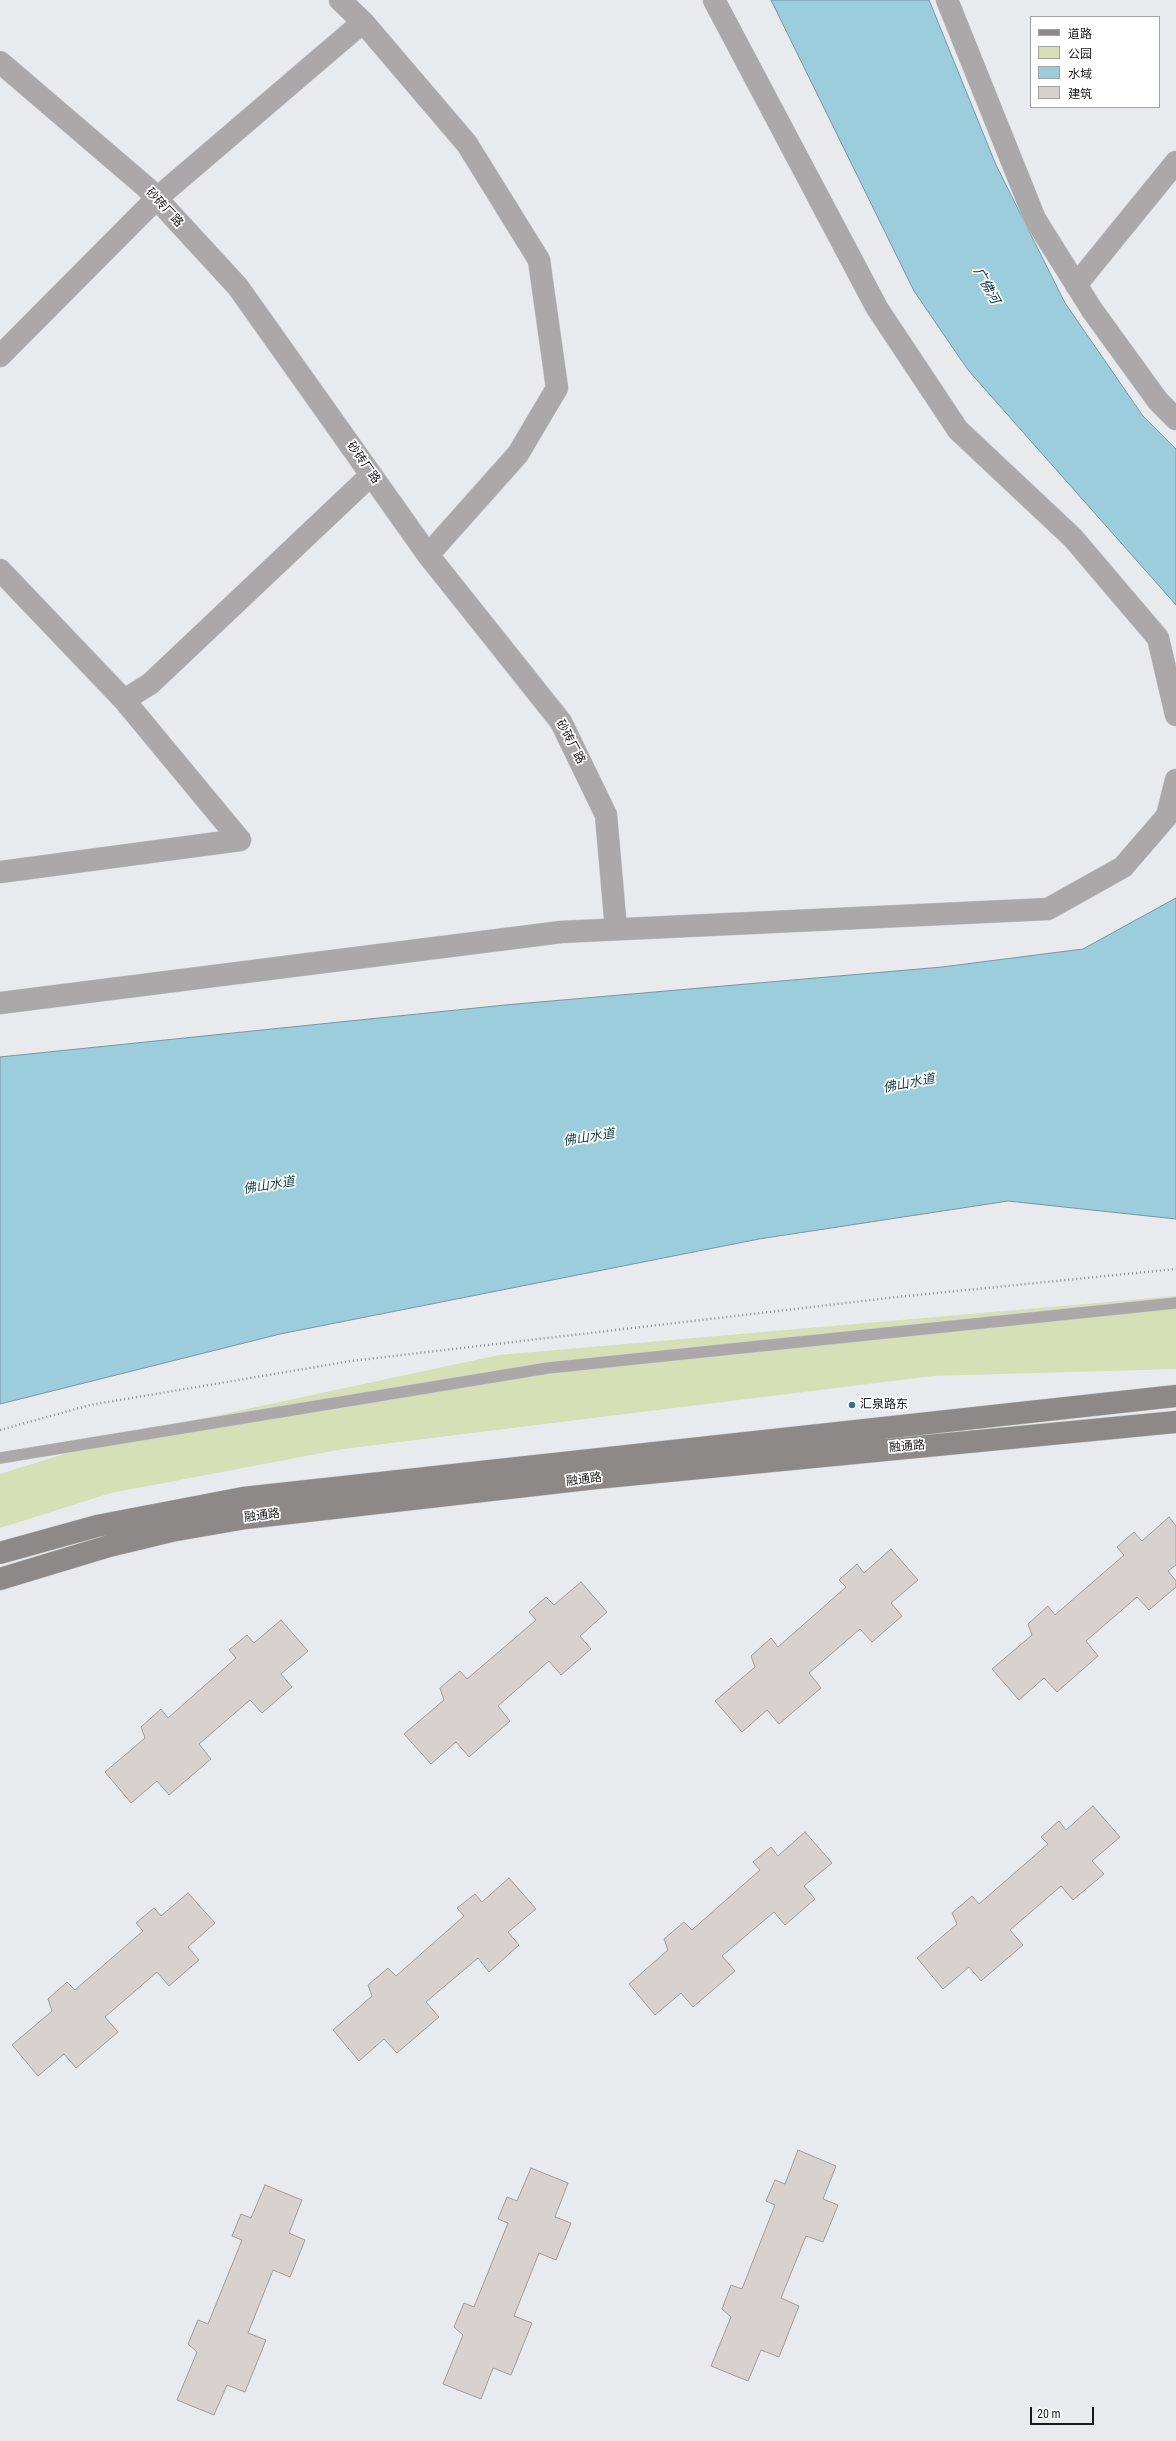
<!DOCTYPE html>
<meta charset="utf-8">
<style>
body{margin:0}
#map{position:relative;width:1176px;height:2441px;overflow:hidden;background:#e8eaee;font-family:"Roboto Condensed","Noto Sans SC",sans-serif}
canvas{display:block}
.legend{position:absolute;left:1030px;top:16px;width:130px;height:92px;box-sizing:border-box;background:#fff;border:1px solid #a3a3a3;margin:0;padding:5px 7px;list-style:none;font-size:12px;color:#18181a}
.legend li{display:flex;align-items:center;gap:8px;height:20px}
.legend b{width:20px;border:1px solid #a3a3a3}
.scale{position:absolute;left:1030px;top:2407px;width:64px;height:18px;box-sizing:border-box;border:2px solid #18181a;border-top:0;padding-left:5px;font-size:12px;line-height:14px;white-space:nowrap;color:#18181a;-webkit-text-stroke:3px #fff;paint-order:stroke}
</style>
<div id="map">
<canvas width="1176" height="2441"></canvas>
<ul class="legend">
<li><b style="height:5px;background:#8c8988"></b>道路</li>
<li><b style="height:11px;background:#d7dfb6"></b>公园</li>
<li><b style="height:11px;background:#9ccddd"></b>水域</li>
<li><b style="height:11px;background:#d7d2d0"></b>建筑</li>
</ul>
<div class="scale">20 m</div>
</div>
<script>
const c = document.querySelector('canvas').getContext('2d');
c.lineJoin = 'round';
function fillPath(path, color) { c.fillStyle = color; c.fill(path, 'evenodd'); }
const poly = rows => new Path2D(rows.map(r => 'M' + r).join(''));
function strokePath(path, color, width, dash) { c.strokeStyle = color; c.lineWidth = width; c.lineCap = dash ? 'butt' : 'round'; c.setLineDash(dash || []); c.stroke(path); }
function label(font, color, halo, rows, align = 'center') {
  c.font = font + ' "Roboto Condensed","Noto Sans SC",sans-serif'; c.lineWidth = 3.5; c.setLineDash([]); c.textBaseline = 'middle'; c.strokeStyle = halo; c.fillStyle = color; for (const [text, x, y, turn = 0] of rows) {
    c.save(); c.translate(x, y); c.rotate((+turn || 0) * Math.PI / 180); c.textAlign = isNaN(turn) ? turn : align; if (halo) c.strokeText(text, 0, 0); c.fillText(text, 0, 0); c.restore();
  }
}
const green = poly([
 [1176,1296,1176,1369,933,1376,343,1449,111,1493,0,1528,0,1474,121,1436,499,1355]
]);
const water = poly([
 [771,0,929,0,996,165,1065,303,1143,416,1176,449,1176,605,968,370,914,291,771,0],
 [1176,898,1176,1219,1008,1201,759,1239,280,1334,0,1404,0,1057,505,1005,942,967,1083,949,1176,898]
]);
const building = poly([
 [1169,1517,1176,1526,1176,1565,1168,1571,1176,1581,1176,1587,1149,1610,1137,1597,1086,1641,1098,1656,1057,1692,1044,1678,1019,1700,992,1669,1032,1635,1028,1624,1048,1606,1055,1615,1124,1555,1117,1547,1134,1532,1142,1541,1169,1517],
 [891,1549,918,1580,891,1603,902,1616,872,1642,860,1629,809,1673,821,1688,779,1724,767,1710,742,1732,715,1701,755,1667,751,1656,771,1638,778,1647,846,1587,839,1580,857,1564,864,1573,891,1549],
 [581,1582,607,1612,580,1636,591,1649,561,1675,549,1661,498,1706,510,1721,469,1757,456,1742,431,1764,404,1734,444,1700,440,1688,460,1671,467,1679,536,1620,529,1612,546,1597,554,1605,581,1582],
 [281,1620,308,1651,281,1674,292,1687,262,1713,250,1700,199,1744,211,1759,169,1795,157,1781,131,1803,105,1772,145,1738,141,1727,161,1709,168,1718,236,1658,229,1650,247,1635,254,1643,281,1620],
 [1093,1806,1120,1837,1092,1861,1104,1874,1073,1900,1061,1886,1010,1930,1023,1945,981,1981,969,1967,943,1989,917,1958,957,1924,952,1913,972,1896,979,1904,1048,1844,1041,1837,1059,1821,1066,1830,1093,1806],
 [805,1832,832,1863,804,1886,815,1899,785,1925,774,1912,722,1956,735,1971,693,2007,681,1993,655,2015,629,1984,668,1950,664,1939,684,1922,692,1930,760,1870,753,1862,771,1847,778,1856,805,1832],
 [509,1878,536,1909,508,1932,519,1945,489,1972,478,1958,426,2002,439,2017,397,2053,384,2039,359,2061,333,2030,372,1996,368,1985,388,1968,396,1976,464,1916,457,1908,475,1894,482,1902,509,1878],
 [188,1893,215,1923,188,1947,199,1960,169,1986,157,1972,105,2017,118,2032,76,2068,64,2054,38,2076,12,2045,52,2011,48,1999,67,1982,75,1990,143,1931,136,1923,154,1908,161,1916,188,1893],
 [798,2150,836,2166,823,2199,838,2205,823,2242,806,2236,781,2298,799,2306,779,2357,761,2350,748,2381,711,2366,731,2317,722,2309,731,2285,742,2289,775,2205,766,2201,775,2180,785,2184,798,2150],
 [531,2168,568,2183,555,2217,571,2223,556,2260,539,2253,514,2316,532,2323,511,2375,493,2368,481,2399,443,2384,463,2335,454,2327,464,2303,474,2307,508,2223,498,2219,507,2197,517,2201,531,2168],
 [265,2185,302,2200,289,2233,305,2240,290,2277,273,2270,248,2333,266,2340,245,2392,227,2385,214,2415,177,2400,197,2352,188,2344,198,2320,208,2324,242,2240,232,2236,241,2214,251,2218,265,2185]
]);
const path = poly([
 [0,1430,90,1405,351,1361,897,1297,1176,1269]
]);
const service = poly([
 [0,1458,548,1368,1176,1303]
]);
const minor = poly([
 [340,0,363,22,467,144,539,260,557,388,518,454,428,555],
 [714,0,877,308,958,430,1073,538,1158,638,1176,715],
 [947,0,1035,219,1092,310,1158,401,1176,419],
 [0,62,147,188,238,287,428,555,561,722,606,815,616,929],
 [1076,285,1176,162],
 [0,356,156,199,363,22],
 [0,570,124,700,240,840],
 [124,700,150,684,371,475],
 [0,872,240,840],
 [0,1003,561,932,1048,909,1123,867,1167,816,1176,780]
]);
const secondary = poly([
 [0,1553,97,1526,243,1498,1176,1396],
 [0,1579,109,1546,171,1531,246,1518,596,1478,1176,1422]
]);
const markers = [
 [852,1405,4,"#307881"]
];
const streetNames = [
 ["砂砖厂路",164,208,47],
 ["砂砖厂路",363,463,55],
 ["砂砖厂路",570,742,62],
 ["融通路",907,1447,-5],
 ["融通路",584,1480,-7],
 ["融通路",262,1516,-7]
];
const poiNames = [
 ["汇泉路东",860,1405]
];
const waterNames = [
 ["广佛河",986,286,61],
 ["佛山水道",909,1084,-11],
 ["佛山水道",589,1138,-9],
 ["佛山水道",269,1186,-9]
];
fillPath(green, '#d7dfb6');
fillPath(water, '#9ccddd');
strokePath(water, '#7497a2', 1);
fillPath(building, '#d7d2d0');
strokePath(building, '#a19c9b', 1);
strokePath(service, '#c7c8cc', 12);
strokePath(minor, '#c7c8cc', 23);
strokePath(secondary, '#c7c8cc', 23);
strokePath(path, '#8b8c8f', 2.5, [1, 3]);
strokePath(service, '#aaa8a8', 11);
strokePath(minor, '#aaa8a8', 22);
strokePath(secondary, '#8c8988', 22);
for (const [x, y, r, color] of markers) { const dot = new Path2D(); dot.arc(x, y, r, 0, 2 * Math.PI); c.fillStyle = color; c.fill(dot); strokePath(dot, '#fff', 1.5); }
label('12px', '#18181a', '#fff', streetNames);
label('12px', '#18181a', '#fff', poiNames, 'left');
label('italic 13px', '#093743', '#fff', waterNames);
</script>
